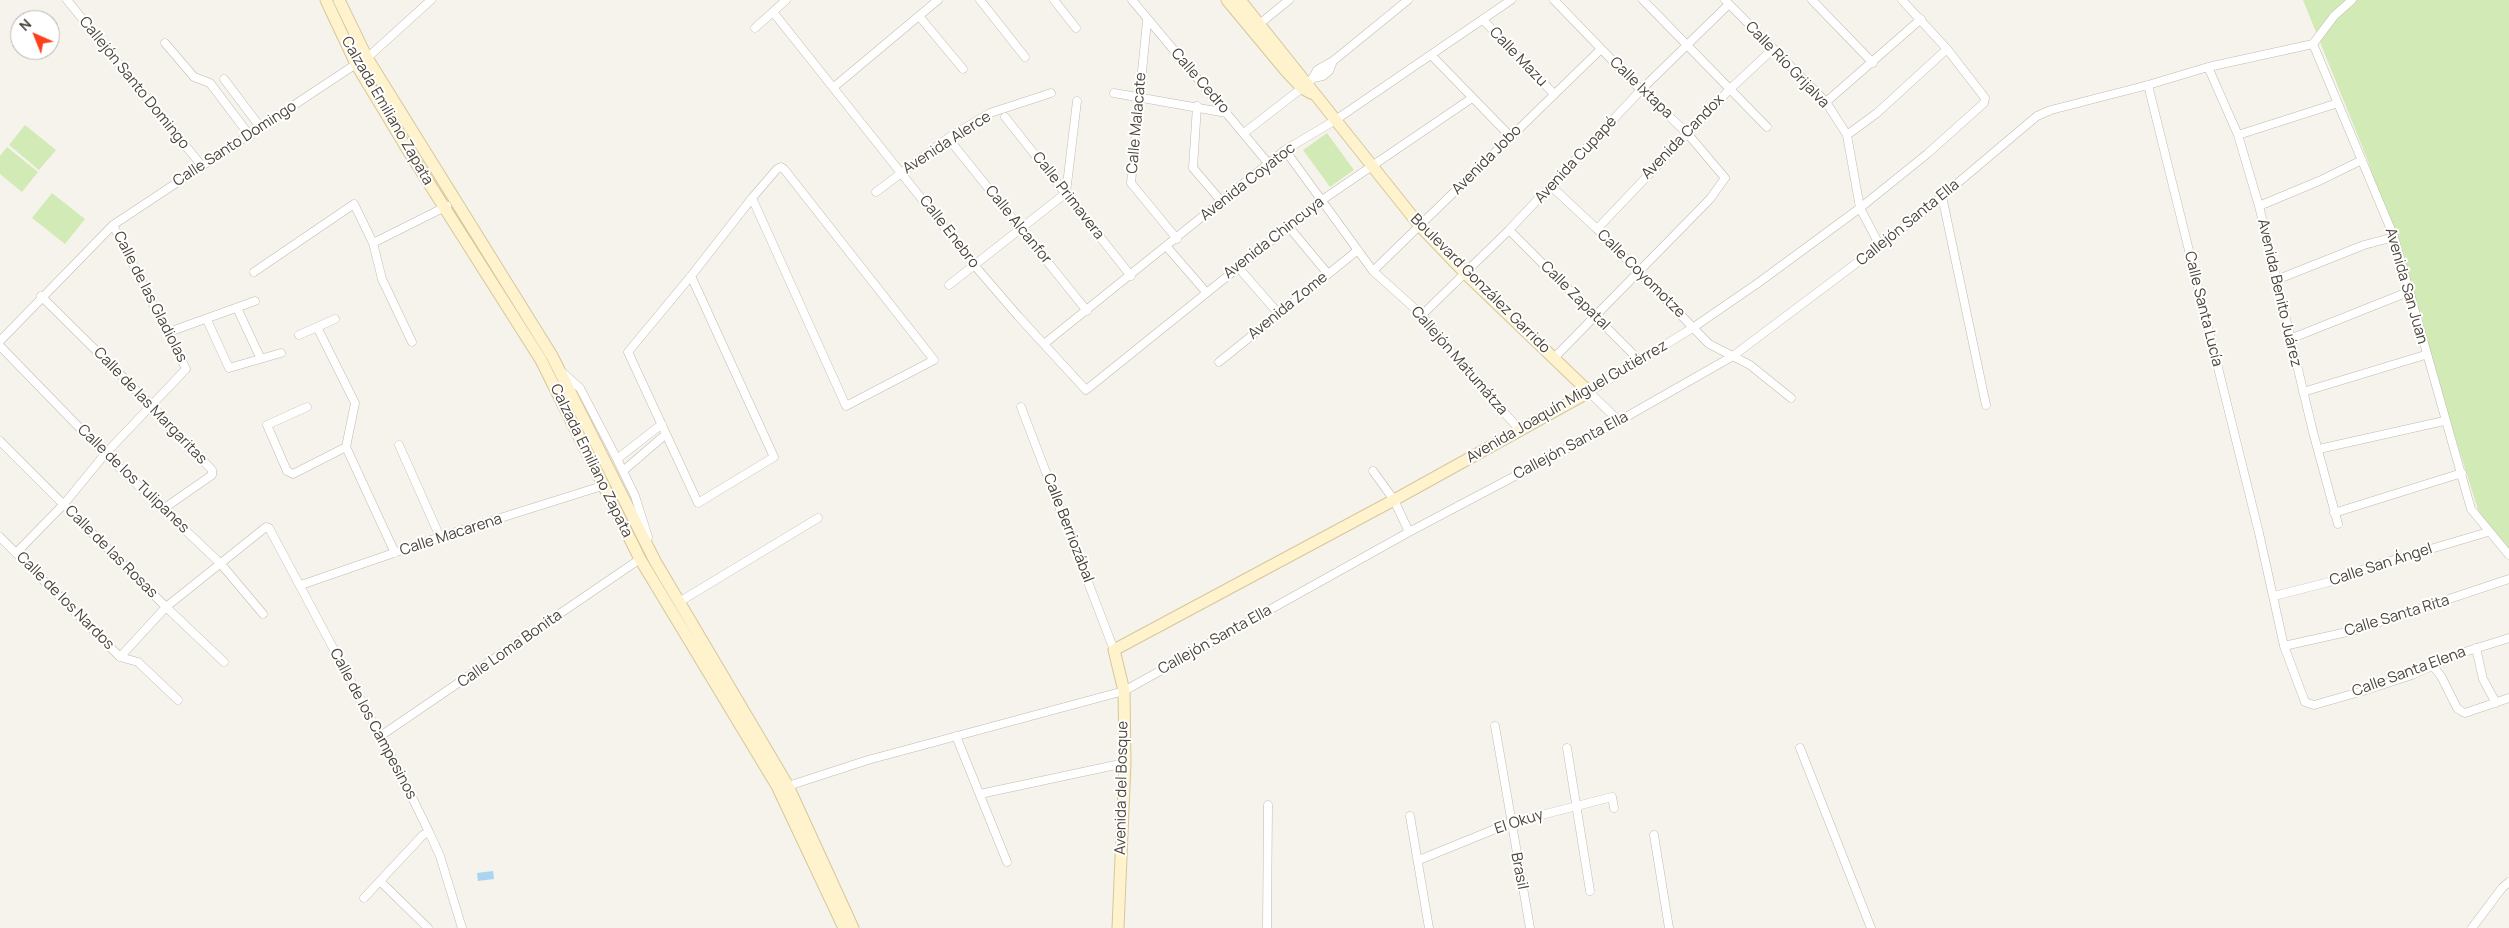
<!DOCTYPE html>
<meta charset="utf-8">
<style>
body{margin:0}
#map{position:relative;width:2509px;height:928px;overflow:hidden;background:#f6f3ec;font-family:Manrope,sans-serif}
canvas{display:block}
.north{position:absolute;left:10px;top:10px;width:50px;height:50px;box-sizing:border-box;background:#fff;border:1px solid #b7b4b0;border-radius:50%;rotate:316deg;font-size:14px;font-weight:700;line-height:20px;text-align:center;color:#4b4439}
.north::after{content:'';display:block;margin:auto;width:18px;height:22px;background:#fc3f1d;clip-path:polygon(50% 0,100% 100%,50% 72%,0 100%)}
</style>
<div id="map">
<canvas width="2509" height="928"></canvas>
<div class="north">N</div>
</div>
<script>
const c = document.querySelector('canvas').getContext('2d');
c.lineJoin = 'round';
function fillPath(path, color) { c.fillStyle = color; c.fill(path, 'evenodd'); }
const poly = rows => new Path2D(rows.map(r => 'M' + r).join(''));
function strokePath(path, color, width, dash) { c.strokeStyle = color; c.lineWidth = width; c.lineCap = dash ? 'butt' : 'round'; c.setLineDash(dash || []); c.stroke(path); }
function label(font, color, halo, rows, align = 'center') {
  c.font = font + ' Manrope,sans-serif'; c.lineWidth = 4; c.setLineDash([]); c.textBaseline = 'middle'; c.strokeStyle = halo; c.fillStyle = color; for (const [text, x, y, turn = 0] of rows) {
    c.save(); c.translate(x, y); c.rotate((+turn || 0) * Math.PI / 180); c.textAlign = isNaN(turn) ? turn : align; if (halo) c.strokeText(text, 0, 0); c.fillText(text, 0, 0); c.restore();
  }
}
const green = poly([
 [2303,0,2509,0,2509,553,2480,516,2368,161],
 [25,125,56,150,39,170,9,145],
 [1327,133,1354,170,1330,187,1303,150],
 [7,147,38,172,22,192,0,174,0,156],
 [52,193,85,219,65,244,32,218]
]);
const water = poly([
 [493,871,494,879,478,881,477,873]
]);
const street = poly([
 [67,0,202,166],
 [980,0,1025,57],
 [1054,0,1076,28],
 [1132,0,1268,163],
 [1554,0,1641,90,1687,133,1725,178,1710,199,1554,358],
 [1643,0,1767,127],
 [1725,0,1826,102,1847,135,1860,208,1880,246],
 [1812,0,1873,63],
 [773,12,975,266,1018,316,1086,390,1322,200,1472,98],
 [919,16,963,69],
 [1483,20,1554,94],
 [1147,21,1131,183,1177,239],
 [1257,26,1289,0],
 [755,28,786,0],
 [165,43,194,77,210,83,250,136],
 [2313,44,2394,237,2471,509,2509,555],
 [2313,44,2334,16,2352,0],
 [1432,56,1510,136],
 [367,58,431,0],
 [2208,67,2238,135,2259,206,2313,432,2338,524],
 [1313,78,1323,76,1329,71,1333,61],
 [224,79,261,128],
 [2148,85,2259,533,2284,646,2305,702,2314,705,2363,691,2412,675,2458,654,2509,638],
 [834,87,938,0],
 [1114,93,1227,113],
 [1826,102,1921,19],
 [1197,106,1193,168,1222,202],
 [1005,117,1131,276],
 [1244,133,1302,88,1313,78,1317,70,1333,61,1408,0],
 [1847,135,1877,113,1947,49],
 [2238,135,2338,103],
 [948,138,1087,311],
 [1285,150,1373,271,1422,315,1467,372,1521,431],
 [1551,186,1597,229,1709,344,1750,365,1791,398],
 [876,192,948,138,990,113,1051,93],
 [1942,196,1986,405],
 [2259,206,2319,181,2362,160],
 [1288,226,1328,274],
 [1597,229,1729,90,1773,49],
 [1509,230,1640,361],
 [373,243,447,206],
 [1167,247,1206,292],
 [1237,266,1278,313],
 [1373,271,1601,49],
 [254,272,354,204,373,243,382,279,412,342],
 [691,276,774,457,698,503,628,352,691,276,752,198,777,169,781,167,784,169,934,360,846,406,752,198],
 [2276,280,2364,245,2394,237],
 [949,285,1066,193,1077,101],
 [41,296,152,406,212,470,212,475,163,509],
 [237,308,260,357],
 [1422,315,1509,230,1641,90,1729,4],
 [207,320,229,368,281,353],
 [317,327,355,403,346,447,395,553],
 [169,332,255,301],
 [299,335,335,319],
 [2290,339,2408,292],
 [0,341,113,225,356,64],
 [1044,344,1285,150,1334,121,1511,0],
 [0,346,105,454,221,564,263,614],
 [1219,362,1358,250],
 [562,372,580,388,617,459,635,496,648,537],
 [2303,392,2425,355],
 [307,407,267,425,287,471,293,474,346,447],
 [1021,407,1114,650],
 [1619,421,1589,392,1694,327,1758,283,1860,208,1927,154,1984,103,1985,98,1947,49,1902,0],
 [0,441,166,607,224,662],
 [399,445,440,537],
 [2319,449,2444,421],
 [617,459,662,424],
 [623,471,666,434],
 [1373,471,1394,500,1409,532],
 [2334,513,2462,473],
 [0,537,120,657,138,662,178,700],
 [16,553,64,504,105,454,186,369,113,225],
 [301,585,440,537,602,486],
 [2274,596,2329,582,2373,566,2488,532],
 [679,602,818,518],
 [2284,646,2356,630,2509,579],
 [2476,648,2483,679,2496,703],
 [120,657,166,607,266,527,269,528,403,779,429,832,440,856,462,928],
 [2432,665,2441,676,2457,708,2461,711,2465,713,2509,698],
 [1495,726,1530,928],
 [956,736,1007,862],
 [379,737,640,559],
 [1567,748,1590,891],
 [1800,748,1871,928],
 [788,786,868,760,1124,691,1409,532,1619,421,1733,356,1915,219,2037,116,2051,110,2148,85,2208,67,2313,44],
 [980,794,1125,763],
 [1410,816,1429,928],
 [1654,835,1669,928],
 [1419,860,1510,823,1612,797,1614,808],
 [380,881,428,928],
 [364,898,423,835,429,832],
 [1267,928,1268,805],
 [2472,928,2502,888,2509,882]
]);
const secondary = poly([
 [326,0,356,64,406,147,541,360,640,559,777,786,844,928],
 [339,0,367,58,552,356,655,561,788,786,853,928],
 [1227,0,1286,71,1302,88,1311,93],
 [1118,928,1125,763,1124,691,1114,650,1394,500,1589,392,1466,274,1420,226,1240,0]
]);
const streetNames = [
 ["Calle Mazu",1518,57,46],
 ["Calle Río Grijalva",1787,65,46],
 ["Calle Cedro",1200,81,49],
 ["Callejón Santo Domingo",134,83,51],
 ["Calle Ixtapa",1641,88,44],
 ["Calzada Emiliano Zapata",387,111,60],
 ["Calle Malacate",1137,123,-85],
 ["Avenida Candox",1683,137,-46],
 ["Avenida Alerce",947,143,-33],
 ["Calle Santo Domingo",235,144,-33],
 ["Avenida Jobo",1487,160,-45],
 ["Avenida Cupapé",1576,160,-47],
 ["Avenida Coyatoc",1248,182,-38],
 ["Calle Primavera",1068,196,52],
 ["Callejón Santa Ella",1908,223,-39],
 ["Calle Alcanfor",1018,225,51],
 ["Calle Enebro",949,232,52],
 ["Avenida Chincuya",1274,238,-38],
 ["Calle Coyomotze",1641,274,45],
 ["Boulevard González Garrido",1480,284,45],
 ["Avenida San Juan",2406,286,74],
 ["Avenida Benito Juárez",2279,293,77],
 ["Calle Zapatal",1575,296,45],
 ["Calle de las Gladiolas",150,297,63],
 ["Avenida Zome",1288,306,-39],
 ["Calle Santa Lucía",2203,309,76],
 ["Callejón Matumátza",1459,361,49],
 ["Avenida Joaquín Miguel Gutiérrez",1567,402,-30],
 ["Calle de las Margaritas",150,406,46],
 ["Callejón Santa Ella",1571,446,-28],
 ["Calzada Emiliano Zapata",591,461,64],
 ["Calle de los Tulipanes",133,479,44],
 ["Calle Berriozábal",1068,528,69],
 ["Calle Macarena",451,535,-18],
 ["Calle de las Rosas",111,552,45],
 ["Calle San Ángel",2381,565,-18],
 ["Calle de los Nardos",65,601,45],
 ["Calle Santa Rita",2397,616,-17],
 ["Callejón Santa Ella",1215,640,-29],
 ["Calle Loma Bonita",510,649,-35],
 ["Calle Santa Elena",2409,672,-20],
 ["Calle de los Campesinos",373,724,62],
 ["Avenida del Bosque",1122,788,-89],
 ["El Okuy",1519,822,-18],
 ["Brasil",1519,871,79]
];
fillPath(green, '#d2eab5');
fillPath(water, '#a9d4f2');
strokePath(street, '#c2bbae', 9);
strokePath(secondary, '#d6c79b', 13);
strokePath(street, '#fff', 8);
strokePath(secondary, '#fff3cd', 11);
label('15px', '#4b4439', '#fff', streetNames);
</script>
